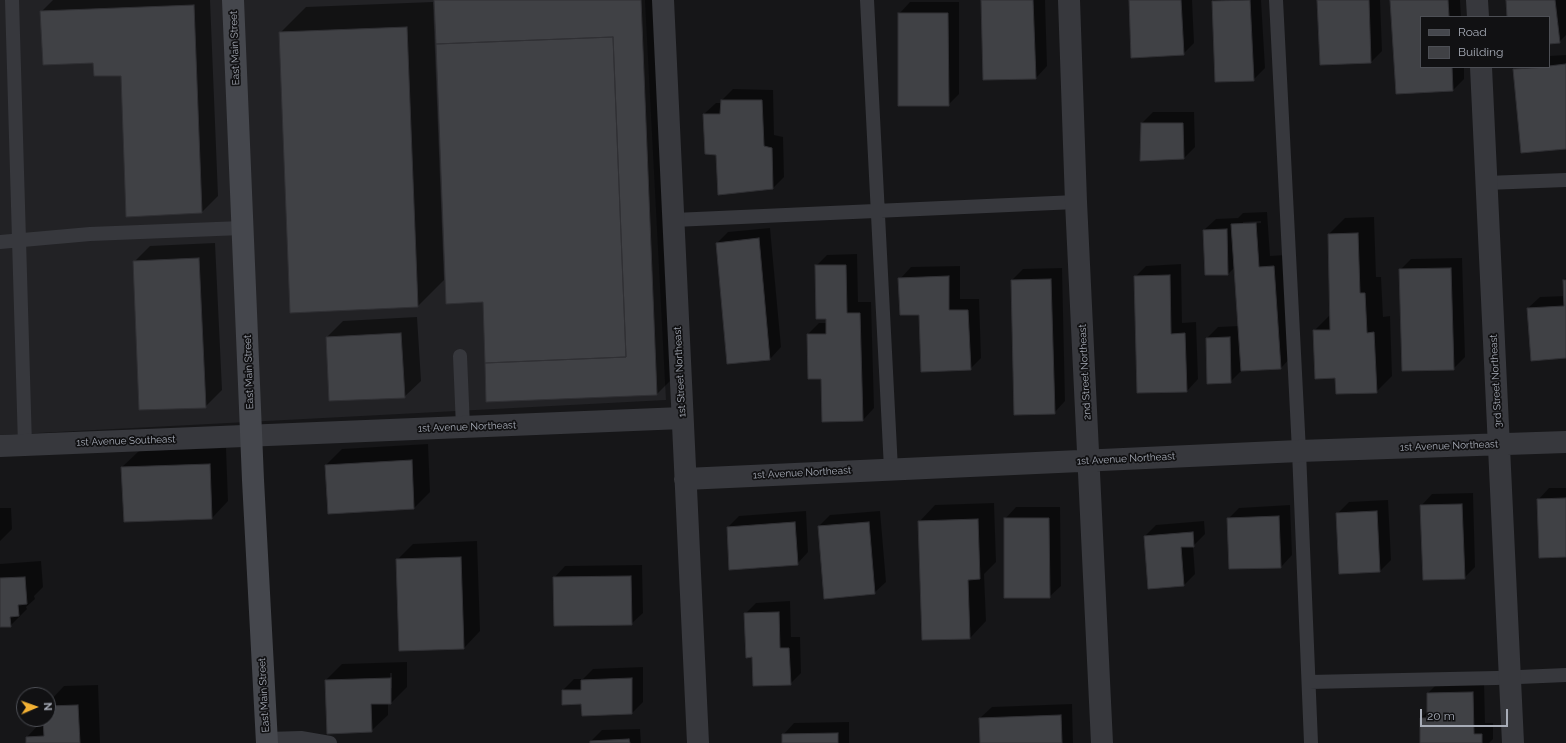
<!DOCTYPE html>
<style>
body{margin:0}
#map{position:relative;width:1566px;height:743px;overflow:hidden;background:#161618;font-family:Raleway,sans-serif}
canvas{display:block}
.legend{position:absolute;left:1420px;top:16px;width:130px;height:52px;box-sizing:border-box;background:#111113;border:1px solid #4d4f55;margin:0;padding:5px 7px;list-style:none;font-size:12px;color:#a8adb8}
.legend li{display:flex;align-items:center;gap:8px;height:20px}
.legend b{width:20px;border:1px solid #4d4f55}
.north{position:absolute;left:16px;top:687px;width:40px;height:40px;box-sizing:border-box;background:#111113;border:1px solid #4d4f55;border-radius:50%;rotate:88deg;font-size:11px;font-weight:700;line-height:16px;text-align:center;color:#a8adb8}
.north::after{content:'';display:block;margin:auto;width:14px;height:18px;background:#f2b134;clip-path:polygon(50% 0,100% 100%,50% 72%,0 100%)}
.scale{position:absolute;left:1420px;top:709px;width:88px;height:18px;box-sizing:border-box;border:2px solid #a8adb8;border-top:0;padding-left:5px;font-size:12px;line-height:14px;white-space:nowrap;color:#a8adb8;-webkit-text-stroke:3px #111113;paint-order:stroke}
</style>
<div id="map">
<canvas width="1566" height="743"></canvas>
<ul class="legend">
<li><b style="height:5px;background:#45474d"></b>Road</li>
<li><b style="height:11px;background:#404145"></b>Building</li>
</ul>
<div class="north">N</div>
<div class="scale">20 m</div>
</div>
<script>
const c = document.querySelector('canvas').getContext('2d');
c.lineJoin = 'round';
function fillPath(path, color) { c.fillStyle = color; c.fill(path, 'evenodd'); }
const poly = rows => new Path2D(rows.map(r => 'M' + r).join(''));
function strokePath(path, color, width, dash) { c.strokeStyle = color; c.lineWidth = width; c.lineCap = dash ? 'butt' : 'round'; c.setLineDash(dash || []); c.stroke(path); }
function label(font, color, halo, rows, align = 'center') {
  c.font = font + ' Raleway,sans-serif'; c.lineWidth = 3.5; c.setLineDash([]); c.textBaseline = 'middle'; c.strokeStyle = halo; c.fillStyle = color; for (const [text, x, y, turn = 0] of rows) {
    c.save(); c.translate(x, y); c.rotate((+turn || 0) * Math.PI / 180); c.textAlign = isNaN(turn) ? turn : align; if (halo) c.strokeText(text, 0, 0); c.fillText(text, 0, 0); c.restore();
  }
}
const built = poly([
 [0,0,645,0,666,400,0,435]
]);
const shadow = poly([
 [53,0,210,0,218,196,202,212,127,216,122,74,94,62,41,12],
 [435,0,668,0,683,368,657,394,484,301],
 [982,0,1045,0,1047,66,1036,78],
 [1130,0,1192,0,1194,43,1183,54],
 [1214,0,1261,0,1265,68,1253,80,1213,1],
 [1318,0,1380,0,1382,51,1371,62,1321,64],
 [1391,0,1460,0,1461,17,1421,17,1421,67,1464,67,1464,79,1453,90,1397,93],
 [1507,0,1566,0,1566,35,1559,42,1549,43,1549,17,1508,17],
 [433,2,444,280,418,306,280,33,306,7],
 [910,2,959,2,959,94,948,105,899,14],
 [1566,55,1566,148,1514,69,1517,67,1549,67,1549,56],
 [733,89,773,90,774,135,783,137,784,177,773,188,717,154,704,114,716,103,722,103,722,100],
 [1153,112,1194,112,1195,147,1184,158,1141,160,1142,123],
 [1267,212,1270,256,1285,255,1292,356,1281,368,1242,370,1230,382,1207,338,1218,327,1239,326,1235,267,1228,274,1206,274,1204,230,1216,219,1238,218,1243,213],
 [1261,221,1261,223,1243,224,1243,222],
 [1374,217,1376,277,1381,277,1383,317,1390,316,1392,376,1376,392,1336,377,1314,331,1331,314,1329,234,1345,218],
 [770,228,781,347,770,359,728,362,717,243,728,232],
 [215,243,222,390,205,407,134,262,150,246],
 [857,254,858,302,871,302,874,408,863,420,822,378,808,334,819,323,827,323,816,266,827,255],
 [1462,258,1465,357,1453,369,1400,270,1411,259],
 [1181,264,1182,323,1196,322,1198,379,1187,391,1135,277,1146,266],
 [960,266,960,299,979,299,981,358,970,369,920,314,900,279,911,267],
 [1062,268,1065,401,1054,413,1012,280,1023,269],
 [1566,278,1566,357,1528,308,1540,297,1565,296,1564,280],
 [417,317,421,381,404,397,330,400,327,337,343,321],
 [428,444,430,492,414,508,329,513,326,465,342,449],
 [226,448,228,501,212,518,122,467,139,451],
 [1549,488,1566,488,1566,556,1538,500],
 [1473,493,1475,567,1464,578,1421,506,1432,494],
 [1388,500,1391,560,1380,571,1340,573,1337,514,1349,502],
 [994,503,996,562,984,574,986,621,970,638,919,522,935,505],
 [1290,505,1292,555,1281,567,1228,519,1239,508],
 [1016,507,1060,507,1061,586,1049,597,1005,519],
 [0,508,11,508,12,529,0,541],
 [806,511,808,552,797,564,728,527,739,516],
 [880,511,886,582,874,593,819,526,830,515],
 [1204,521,1205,534,1193,546,1195,574,1184,585,1145,536,1156,525],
 [477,541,480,631,464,648,397,560,413,544],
 [41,561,43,587,34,596,35,599,26,607,27,609,10,626,0,626,0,564],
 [642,565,643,613,631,624,554,578,565,566],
 [790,601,791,637,800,637,801,673,790,684,753,656,745,614,756,603],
 [407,662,407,687,391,703,388,703,388,715,371,731,328,733,326,680,342,664],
 [390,673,392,673,392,688,390,688],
 [643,667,643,702,632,713,583,715,582,703,563,690,574,679,583,679,593,669],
 [1484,681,1485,723,1493,723,1493,739,1489,743,1421,743,1421,718,1428,711,1428,693,1439,682],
 [98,685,100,743,27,743,27,737,44,719,48,719,48,703,64,686],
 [1072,704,1073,743,981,743,980,718,992,707],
 [849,722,849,743,783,743,783,735,794,723],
 [640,729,641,743,591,743,591,741,602,730]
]);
const building = poly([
 [434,0,641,0,657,395,486,402,485,363,626,357,613,37,436,44,434,0],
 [981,0,1033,0,1036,79,983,80,981,0],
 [1129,0,1181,0,1184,55,1131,58,1129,0],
 [1250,0,1254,81,1215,82,1212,1,1250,0],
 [1317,0,1369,0,1371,63,1320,65,1317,0],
 [1390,0,1448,0,1449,17,1421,17,1421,67,1452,67,1453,91,1396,94,1390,0],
 [1506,0,1555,0,1560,43,1549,44,1549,17,1507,17,1506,0],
 [194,5,202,213,126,217,121,76,94,76,93,63,43,65,40,11,194,5],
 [898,13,948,13,949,106,898,106,898,13],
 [407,27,418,307,290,313,279,32,407,27],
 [613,37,626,357,485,363,483,302,446,304,436,44,613,37],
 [1566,64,1566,149,1521,153,1513,69,1549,67,1549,66,1566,64],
 [721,100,762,100,764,146,772,148,773,189,718,195,716,155,705,154,703,114,720,114,721,100],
 [1141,123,1183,123,1184,159,1140,161,1141,123],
 [1256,223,1259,267,1274,266,1281,369,1241,371,1231,224,1256,223],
 [1227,229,1228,275,1205,275,1203,230,1227,229],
 [1358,233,1360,293,1365,293,1367,333,1374,332,1377,393,1336,394,1335,378,1315,379,1313,330,1330,330,1328,234,1358,233],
 [759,238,770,360,727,364,716,243,759,238],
 [199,258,206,408,139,410,133,261,199,258],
 [815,265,846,265,847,313,860,313,863,421,822,422,821,379,808,379,807,334,826,334,826,319,816,319,815,265],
 [1451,268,1454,370,1402,371,1399,269,1451,268],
 [1170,275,1171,334,1185,333,1187,392,1137,393,1134,276,1170,275],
 [949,276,949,310,968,310,971,370,921,372,919,315,900,315,898,278,949,276],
 [1051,279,1055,414,1014,415,1011,280,1051,279],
 [1563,280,1566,280,1566,358,1531,361,1527,308,1564,306,1563,280],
 [401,333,405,398,329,401,326,337,401,333],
 [1230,337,1231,383,1207,384,1206,338,1230,337],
 [412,460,414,509,328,514,325,465,412,460],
 [210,464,212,519,124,522,121,467,210,464],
 [1566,498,1566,557,1539,558,1537,499,1566,498],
 [1462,504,1465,579,1423,580,1420,505,1462,504],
 [1377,511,1380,572,1339,574,1336,513,1377,511],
 [1279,516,1281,568,1229,569,1227,518,1279,516],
 [1004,518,1049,518,1050,598,1004,598,1004,518],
 [978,519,980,579,968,580,970,639,922,640,918,521,978,519],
 [795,522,798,565,729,570,727,527,795,522],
 [869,522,875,594,824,599,818,526,869,522],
 [1193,532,1194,547,1181,547,1184,586,1148,589,1144,536,1193,532],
 [461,557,464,649,399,651,396,559,461,557],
 [631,576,632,625,554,626,553,577,631,576],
 [25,577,27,604,18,605,19,616,10,617,11,627,0,627,0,578,25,577],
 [779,612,780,648,789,648,791,685,753,686,752,657,746,658,744,613,779,612],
 [391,678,391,704,371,704,372,732,327,734,325,680,391,678],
 [632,678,632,714,582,716,581,704,562,705,562,690,581,690,581,680,632,678],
 [1473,692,1474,734,1482,734,1482,743,1420,743,1420,718,1427,718,1427,693,1473,692],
 [78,705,80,743,26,743,26,737,44,736,43,719,48,719,48,706,78,705],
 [1061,715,1062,743,980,743,979,718,1061,715],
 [838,733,838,743,782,743,782,734,838,733],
 [629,739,630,743,590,743,590,741,629,739]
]);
const service = poly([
 [12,0,25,445],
 [867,0,891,469],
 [1276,0,1299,451,1311,743],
 [1486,183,1566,180],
 [674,220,1076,202],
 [0,242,90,234,242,228],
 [460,356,463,427],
 [1309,682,1496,678,1566,675],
 [267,739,301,738,330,743]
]);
const minor = poly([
 [663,0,698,743],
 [1069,0,1076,202,1102,743],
 [1477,0,1478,17],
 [1481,67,1513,743],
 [0,446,682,418],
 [685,479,1299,451,1566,442]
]);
const secondary = poly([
 [233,0,253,480,267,743]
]);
const streetNames = [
 ["East Main Street",235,48,-92],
 ["East Main Street",249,372,-92],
 ["1st Street Northeast",680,372,-93],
 ["2nd Street Northeast",1085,372,-93],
 ["3rd Street Northeast",1496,381,-93],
 ["1st Avenue Northeast",467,427,-2],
 ["1st Avenue Southeast",126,441,-2],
 ["1st Avenue Northeast",1449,446,-2],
 ["1st Avenue Northeast",1126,459,-3],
 ["1st Avenue Northeast",802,473,-3],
 ["East Main Street",264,695,-93]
];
fillPath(built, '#222225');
fillPath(shadow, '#0007');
fillPath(building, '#404145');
strokePath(building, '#303034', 1);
strokePath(service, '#37383d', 14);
strokePath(minor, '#37383d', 22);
strokePath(secondary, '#45474d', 22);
label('10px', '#a8adb8', '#111113', streetNames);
</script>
